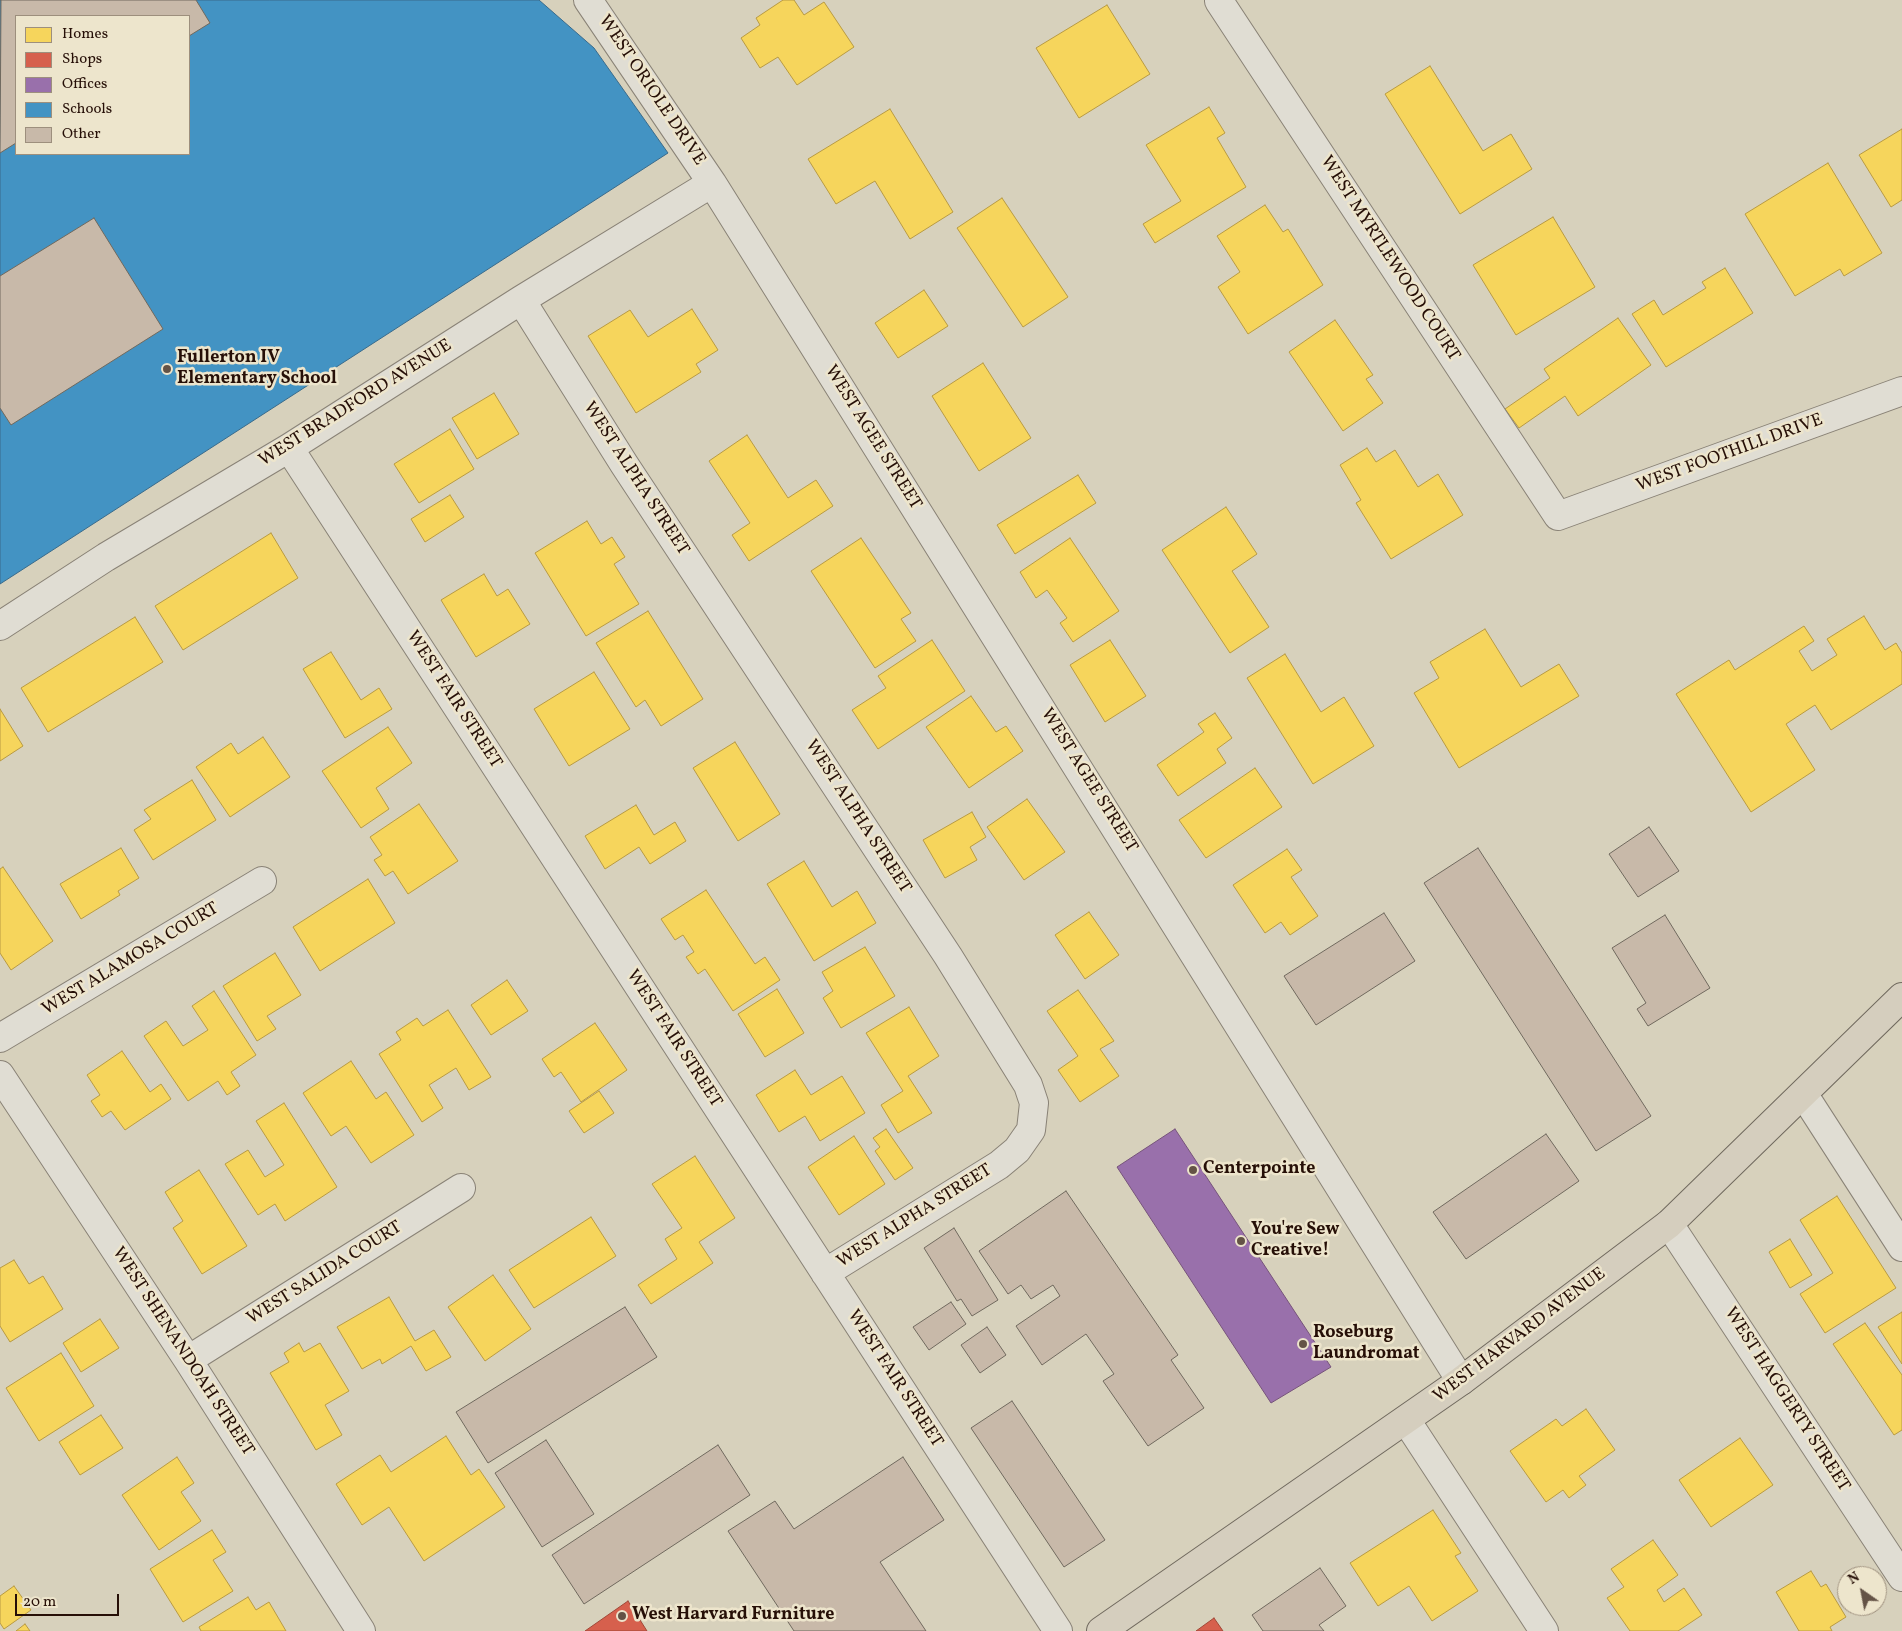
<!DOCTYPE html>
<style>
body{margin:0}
#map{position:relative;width:1902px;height:1631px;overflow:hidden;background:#d7d1bc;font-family:Vollkorn,serif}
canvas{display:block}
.legend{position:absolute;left:15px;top:15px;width:175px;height:140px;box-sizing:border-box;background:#ede5cc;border:1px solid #9d8f7d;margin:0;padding:6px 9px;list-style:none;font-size:15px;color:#260f07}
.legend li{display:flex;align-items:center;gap:10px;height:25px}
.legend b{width:25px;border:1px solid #9d8f7d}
.north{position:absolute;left:1837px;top:1566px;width:50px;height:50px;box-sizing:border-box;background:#ede5cc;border:1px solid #9d8f7d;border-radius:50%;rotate:327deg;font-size:14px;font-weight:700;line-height:20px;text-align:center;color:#260f07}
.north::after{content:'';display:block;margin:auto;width:18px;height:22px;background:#645346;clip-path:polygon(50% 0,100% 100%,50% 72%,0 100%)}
.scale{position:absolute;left:15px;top:1594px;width:104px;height:22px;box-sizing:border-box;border:2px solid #260f07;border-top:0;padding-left:6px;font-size:15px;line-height:18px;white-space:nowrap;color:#260f07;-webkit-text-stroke:4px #ede5cc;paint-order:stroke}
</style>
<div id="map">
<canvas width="1902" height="1631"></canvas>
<ul class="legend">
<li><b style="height:14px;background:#f6d55c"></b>Homes</li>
<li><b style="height:14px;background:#d6604d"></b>Shops</li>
<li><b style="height:14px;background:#9970ab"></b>Offices</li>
<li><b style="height:14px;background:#4393c3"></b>Schools</li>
<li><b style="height:14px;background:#c8b9a9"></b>Other</li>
</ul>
<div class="north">N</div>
<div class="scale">20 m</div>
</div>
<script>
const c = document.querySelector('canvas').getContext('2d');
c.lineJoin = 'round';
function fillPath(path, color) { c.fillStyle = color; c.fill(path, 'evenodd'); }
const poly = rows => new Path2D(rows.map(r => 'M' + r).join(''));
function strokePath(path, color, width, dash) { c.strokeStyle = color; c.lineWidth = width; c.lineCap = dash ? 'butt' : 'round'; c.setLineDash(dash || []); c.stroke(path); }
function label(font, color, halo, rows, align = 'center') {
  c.font = font + ' Vollkorn,serif'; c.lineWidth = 5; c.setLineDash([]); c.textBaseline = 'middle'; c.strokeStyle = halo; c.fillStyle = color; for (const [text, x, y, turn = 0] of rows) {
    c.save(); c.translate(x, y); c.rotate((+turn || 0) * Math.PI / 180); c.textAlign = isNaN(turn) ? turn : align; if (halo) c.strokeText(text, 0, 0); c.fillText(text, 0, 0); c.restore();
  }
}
const homes = poly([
 [783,0,794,0,804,15,824,2,854,47,797,85,778,57,760,68,741,38,760,25,756,18,783,0],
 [1107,5,1150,74,1079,118,1036,48,1107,5],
 [1430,66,1483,151,1511,134,1532,169,1460,214,1385,94,1430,66],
 [1209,107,1225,133,1217,138,1246,187,1155,243,1143,224,1181,201,1146,145,1209,107],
 [890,109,953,212,910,239,875,181,836,204,808,159,890,109],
 [1902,129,1902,200,1891,207,1859,155,1902,129],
 [1828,163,1882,253,1844,276,1840,269,1795,296,1745,214,1828,163],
 [1002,198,1068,297,1023,327,957,228,1002,198],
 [1265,205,1283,232,1288,229,1323,285,1248,334,1218,287,1240,272,1217,236,1265,205],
 [1553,217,1595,287,1516,335,1473,265,1553,217],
 [1725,268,1753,313,1666,367,1632,314,1654,300,1663,315,1706,288,1702,282,1725,268],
 [924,290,948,326,898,358,875,323,924,290],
 [692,309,718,350,696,364,701,372,636,413,588,336,630,310,648,337,692,309],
 [1618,318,1651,365,1578,416,1565,396,1519,428,1505,409,1550,378,1544,369,1618,318],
 [1335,320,1373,375,1366,379,1383,403,1343,431,1289,352,1335,320],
 [983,363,1031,438,979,471,932,396,983,363],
 [494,393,519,434,477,459,452,418,494,393],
 [450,429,474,469,419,503,394,464,450,429],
 [747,435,788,498,816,480,833,506,749,561,732,535,750,523,709,461,747,435],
 [1367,448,1376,462,1395,450,1418,487,1438,474,1463,515,1391,559,1356,503,1361,500,1340,465,1367,448],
 [1078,475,1096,503,1015,554,997,525,1078,475],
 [450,495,464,517,425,542,411,519,450,495],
 [1226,507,1257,554,1232,571,1269,627,1230,653,1162,550,1226,507],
 [587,521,601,544,612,537,625,557,614,564,639,604,586,636,535,553,587,521],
 [271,533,298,578,183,650,155,606,271,533],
 [861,538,911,613,901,619,916,641,875,668,811,571,861,538],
 [1070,538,1119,611,1073,642,1060,623,1067,618,1047,590,1036,598,1020,572,1070,538],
 [484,574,497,596,508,589,530,624,476,657,441,600,484,574],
 [648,611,703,699,661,726,645,700,636,707,596,643,648,611],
 [1864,616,1885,650,1896,643,1902,653,1902,684,1831,730,1815,705,1786,724,1815,770,1751,812,1676,694,1729,660,1735,670,1804,626,1814,641,1799,651,1812,671,1837,655,1827,639,1864,616],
 [135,617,163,662,48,732,21,688,135,617],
 [1485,629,1521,687,1559,664,1579,696,1459,768,1414,693,1439,678,1430,662,1485,629],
 [932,640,965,691,878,749,852,710,886,688,878,676,932,640],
 [1110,640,1146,696,1105,722,1070,665,1110,640],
 [331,652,361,700,379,688,392,709,345,738,303,669,331,652],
 [1285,654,1321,712,1344,697,1374,746,1313,784,1247,678,1285,654],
 [594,672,630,729,569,766,534,709,594,672],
 [971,696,996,732,1006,726,1023,751,969,788,926,727,971,696],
 [0,709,23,746,0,761,0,709],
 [1215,713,1232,738,1217,749,1226,763,1178,796,1157,765,1204,732,1198,724,1215,713],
 [388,727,412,763,376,788,389,809,361,828,322,771,388,727],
 [263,737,290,777,230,817,196,767,231,743,238,754,263,737],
 [735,742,780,814,738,841,693,768,735,742],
 [1255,768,1282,807,1206,858,1179,820,1255,768],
 [192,780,216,820,153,860,134,830,151,819,144,810,192,780],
 [1027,799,1065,852,1024,880,987,827,1027,799],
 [419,804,458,861,408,894,393,871,385,876,374,860,382,855,370,837,419,804],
 [636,805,654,835,675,822,686,841,650,864,639,847,605,869,585,836,636,805],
 [972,812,986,837,970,847,977,860,945,878,923,840,972,812],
 [121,848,139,878,118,891,120,895,81,919,60,884,121,848],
 [1287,849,1302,870,1291,877,1318,916,1290,935,1281,922,1265,933,1233,885,1287,849],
 [804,861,832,907,857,891,876,923,814,961,767,884,804,861],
 [3,867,53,941,11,970,0,953,0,869,3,867],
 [368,879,395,923,320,971,293,927,368,879],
 [706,890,755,964,765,957,780,980,733,1011,705,969,698,974,686,957,694,952,683,935,675,940,661,919,706,890],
 [1089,912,1119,955,1085,979,1055,935,1089,912],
 [865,947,895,996,841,1028,823,998,833,991,822,972,865,947],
 [275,953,301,995,267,1016,276,1029,257,1041,223,986,275,953],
 [507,980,528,1011,491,1035,471,1005,507,980],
 [777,989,804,1033,765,1057,738,1014,777,989],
 [1078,990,1114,1041,1100,1049,1119,1076,1080,1102,1058,1070,1078,1056,1047,1011,1078,990],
 [214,991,256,1055,231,1072,240,1086,227,1095,218,1081,188,1101,144,1036,166,1021,183,1046,208,1030,192,1006,214,991],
 [909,1007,939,1056,908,1076,932,1113,898,1133,881,1105,903,1091,866,1033,909,1007],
 [448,1010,491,1077,469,1090,456,1068,429,1085,443,1108,422,1122,379,1054,401,1040,396,1032,417,1018,423,1026,448,1010],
 [595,1023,627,1070,581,1102,561,1072,554,1077,542,1059,595,1023],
 [122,1051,150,1092,161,1084,171,1099,125,1130,111,1111,102,1117,91,1101,100,1095,87,1075,122,1051],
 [351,1061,376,1099,386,1092,414,1135,371,1163,346,1126,331,1136,303,1093,351,1061],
 [795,1070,811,1095,842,1076,865,1113,820,1141,805,1116,779,1132,756,1095,795,1070],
 [599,1091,614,1113,584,1133,569,1111,599,1091],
 [284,1103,337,1187,285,1221,275,1204,258,1215,225,1164,248,1150,265,1177,284,1165,256,1121,284,1103],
 [886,1129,913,1168,895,1180,875,1151,880,1147,873,1138,886,1129],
 [854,1136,885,1184,839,1215,808,1167,854,1136],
 [695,1156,735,1218,699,1242,713,1263,651,1304,638,1285,677,1259,665,1239,682,1228,652,1184,695,1156],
 [199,1170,247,1246,202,1274,173,1228,183,1221,165,1192,199,1170],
 [1837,1196,1896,1288,1825,1333,1800,1294,1833,1273,1800,1220,1837,1196],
 [591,1217,616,1256,534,1308,509,1270,591,1217],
 [1790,1239,1812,1275,1790,1288,1769,1252,1790,1239],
 [14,1260,29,1284,43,1276,63,1309,10,1342,0,1326,0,1268,14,1260],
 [493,1275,531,1329,485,1361,448,1307,493,1275],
 [389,1297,415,1341,434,1330,451,1357,426,1371,411,1346,382,1364,380,1359,362,1369,337,1327,389,1297],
 [1902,1312,1902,1364,1878,1327,1902,1312],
 [100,1319,119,1348,81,1372,63,1343,100,1319],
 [1865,1323,1902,1375,1902,1430,1894,1435,1833,1344,1865,1323],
 [299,1343,304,1352,320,1343,349,1391,325,1405,342,1435,316,1450,270,1373,289,1362,284,1353,299,1343],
 [61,1353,94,1406,39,1441,6,1388,61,1353],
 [1586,1409,1615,1450,1579,1476,1586,1485,1569,1498,1563,1490,1546,1502,1510,1451,1556,1419,1562,1426,1586,1409],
 [101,1415,123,1448,80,1475,59,1442,101,1415],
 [446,1436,471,1475,479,1469,505,1507,424,1561,389,1507,362,1525,336,1484,380,1455,391,1472,446,1436],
 [1740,1438,1773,1485,1711,1527,1679,1480,1740,1438],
 [177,1457,194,1483,181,1492,201,1521,159,1550,122,1495,177,1457],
 [1433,1510,1461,1553,1455,1556,1478,1591,1432,1621,1409,1586,1378,1606,1350,1563,1433,1510],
 [212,1530,226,1552,213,1560,233,1591,183,1622,150,1569,212,1530],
 [1653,1540,1678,1575,1657,1590,1664,1602,1684,1588,1702,1615,1678,1631,1630,1631,1607,1598,1624,1587,1611,1569,1653,1540],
 [1811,1571,1821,1587,1826,1584,1846,1617,1830,1627,1832,1631,1799,1631,1776,1592,1811,1571],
 [14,1586,31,1610,4,1629,0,1623,0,1596,14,1586],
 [248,1597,256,1610,269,1602,286,1631,201,1631,199,1627,248,1597],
 [25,1624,30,1631,16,1631,25,1624]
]);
const shops = poly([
 [628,1601,647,1631,585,1631,628,1601],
 [1214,1618,1223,1631,1196,1631,1214,1618]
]);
const offices = poly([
 [1175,1129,1331,1367,1271,1403,1117,1167,1175,1129]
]);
const schools = poly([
 [0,0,539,0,594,48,668,153,0,584,0,0],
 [16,16,189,16,189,154,16,154,16,16]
]);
const building = poly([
 [1,0,196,0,210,23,189,36,189,16,16,16,16,143,0,153,1,0],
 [94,218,163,329,11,425,0,408,0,276,94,218],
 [1649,827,1679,871,1638,897,1609,854,1649,827],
 [1478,848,1651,1116,1596,1151,1424,883,1478,848],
 [1384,913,1415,961,1316,1025,1284,976,1384,913],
 [1665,915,1710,988,1648,1026,1637,1009,1646,1003,1612,948,1665,915],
 [1546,1134,1579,1181,1466,1259,1433,1212,1546,1134],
 [1066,1191,1178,1355,1171,1360,1204,1408,1148,1446,1103,1381,1114,1374,1086,1334,1042,1365,1016,1326,1060,1296,1053,1285,1031,1299,1021,1285,1008,1294,979,1251,1066,1191],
 [954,1228,998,1300,972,1316,961,1299,957,1301,924,1248,954,1228],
 [951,1302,966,1324,929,1350,913,1327,951,1302],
 [625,1307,657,1357,488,1463,456,1412,625,1307],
 [987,1327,1006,1355,980,1373,961,1345,987,1327],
 [1012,1401,1105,1540,1064,1567,971,1428,1012,1401],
 [546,1440,594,1514,542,1547,495,1473,546,1440],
 [718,1445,750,1495,584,1604,552,1555,718,1445],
 [903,1457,944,1520,880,1562,926,1631,794,1631,728,1531,775,1501,794,1529,903,1457],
 [1320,1568,1346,1606,1319,1625,1324,1631,1263,1631,1252,1615,1320,1568]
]);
const minor = poly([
 [588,0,712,183,1461,1381],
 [1219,1,1558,516,1902,391],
 [521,300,624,464,948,956,1028,1085,1034,1103,1031,1130,1017,1150,999,1165,825,1273],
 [289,448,1058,1631],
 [0,626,106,557,289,448,521,300,712,183],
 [0,1038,262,881],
 [0,1075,188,1360,361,1631],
 [1804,1095,1902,1247],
 [1669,1224,1902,1577],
 [188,1360,461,1188],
 [1406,1420,1544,1631]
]);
const major = poly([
 [1101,1631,1461,1381,1669,1224,1902,997]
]);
const markers = [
 [167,369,5,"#645346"],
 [1193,1170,5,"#645346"],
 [1241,1241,5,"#645346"],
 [1303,1344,5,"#645346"],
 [622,1616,5,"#645346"]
];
const streetNames = [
 ["WEST ORIOLE DRIVE",651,91,56],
 ["WEST MYRTLEWOOD COURT",1389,259,57],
 ["WEST BRADFORD AVENUE",356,404,-32],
 ["WEST AGEE STREET",872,438,58],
 ["WEST FOOTHILL DRIVE",1730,454,-20],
 ["WEST ALPHA STREET",635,479,57],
 ["WEST FAIR STREET",453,700,57],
 ["WEST AGEE STREET",1088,781,58],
 ["WEST ALPHA STREET",857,817,57],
 ["WEST ALAMOSA COURT",131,960,-31],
 ["WEST FAIR STREET",673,1039,57],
 ["WEST ALPHA STREET",915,1217,-32],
 ["WEST SALIDA COURT",325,1274,-32],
 ["WEST HARVARD AVENUE",1520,1336,-37],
 ["WEST SHENANDOAH STREET",182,1352,57],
 ["WEST FAIR STREET",894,1379,57],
 ["WEST HAGGERTY STREET",1786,1400,57]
];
const poiNames = [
 ["Fullerton IV",177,359],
 ["Elementary School",177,380],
 ["Centerpointe",1203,1170],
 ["You're Sew",1251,1231],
 ["Creative!",1251,1252],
 ["Roseburg",1313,1334],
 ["Laundromat",1313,1355],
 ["West Harvard Furniture",632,1616]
];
fillPath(homes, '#f6d55c');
strokePath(homes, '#b89a42', 1);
fillPath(shops, '#d6604d');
strokePath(shops, '#a14838', 1);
fillPath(offices, '#9970ab');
strokePath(offices, '#76537a', 1);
fillPath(schools, '#4393c3');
strokePath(schools, '#3a6b8b', 1);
fillPath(building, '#c8b9a9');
strokePath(building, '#70695e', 1);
strokePath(minor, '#898276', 30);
strokePath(major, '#70695e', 30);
strokePath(minor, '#e0ddd3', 28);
strokePath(major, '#d5cebe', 28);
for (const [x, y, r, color] of markers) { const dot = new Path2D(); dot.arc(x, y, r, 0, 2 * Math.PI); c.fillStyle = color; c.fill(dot); strokePath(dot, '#ede5cc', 2); }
label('18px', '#260f07', '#ede5cc', streetNames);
label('bold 18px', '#260f07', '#ede5cc', poiNames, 'left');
</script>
